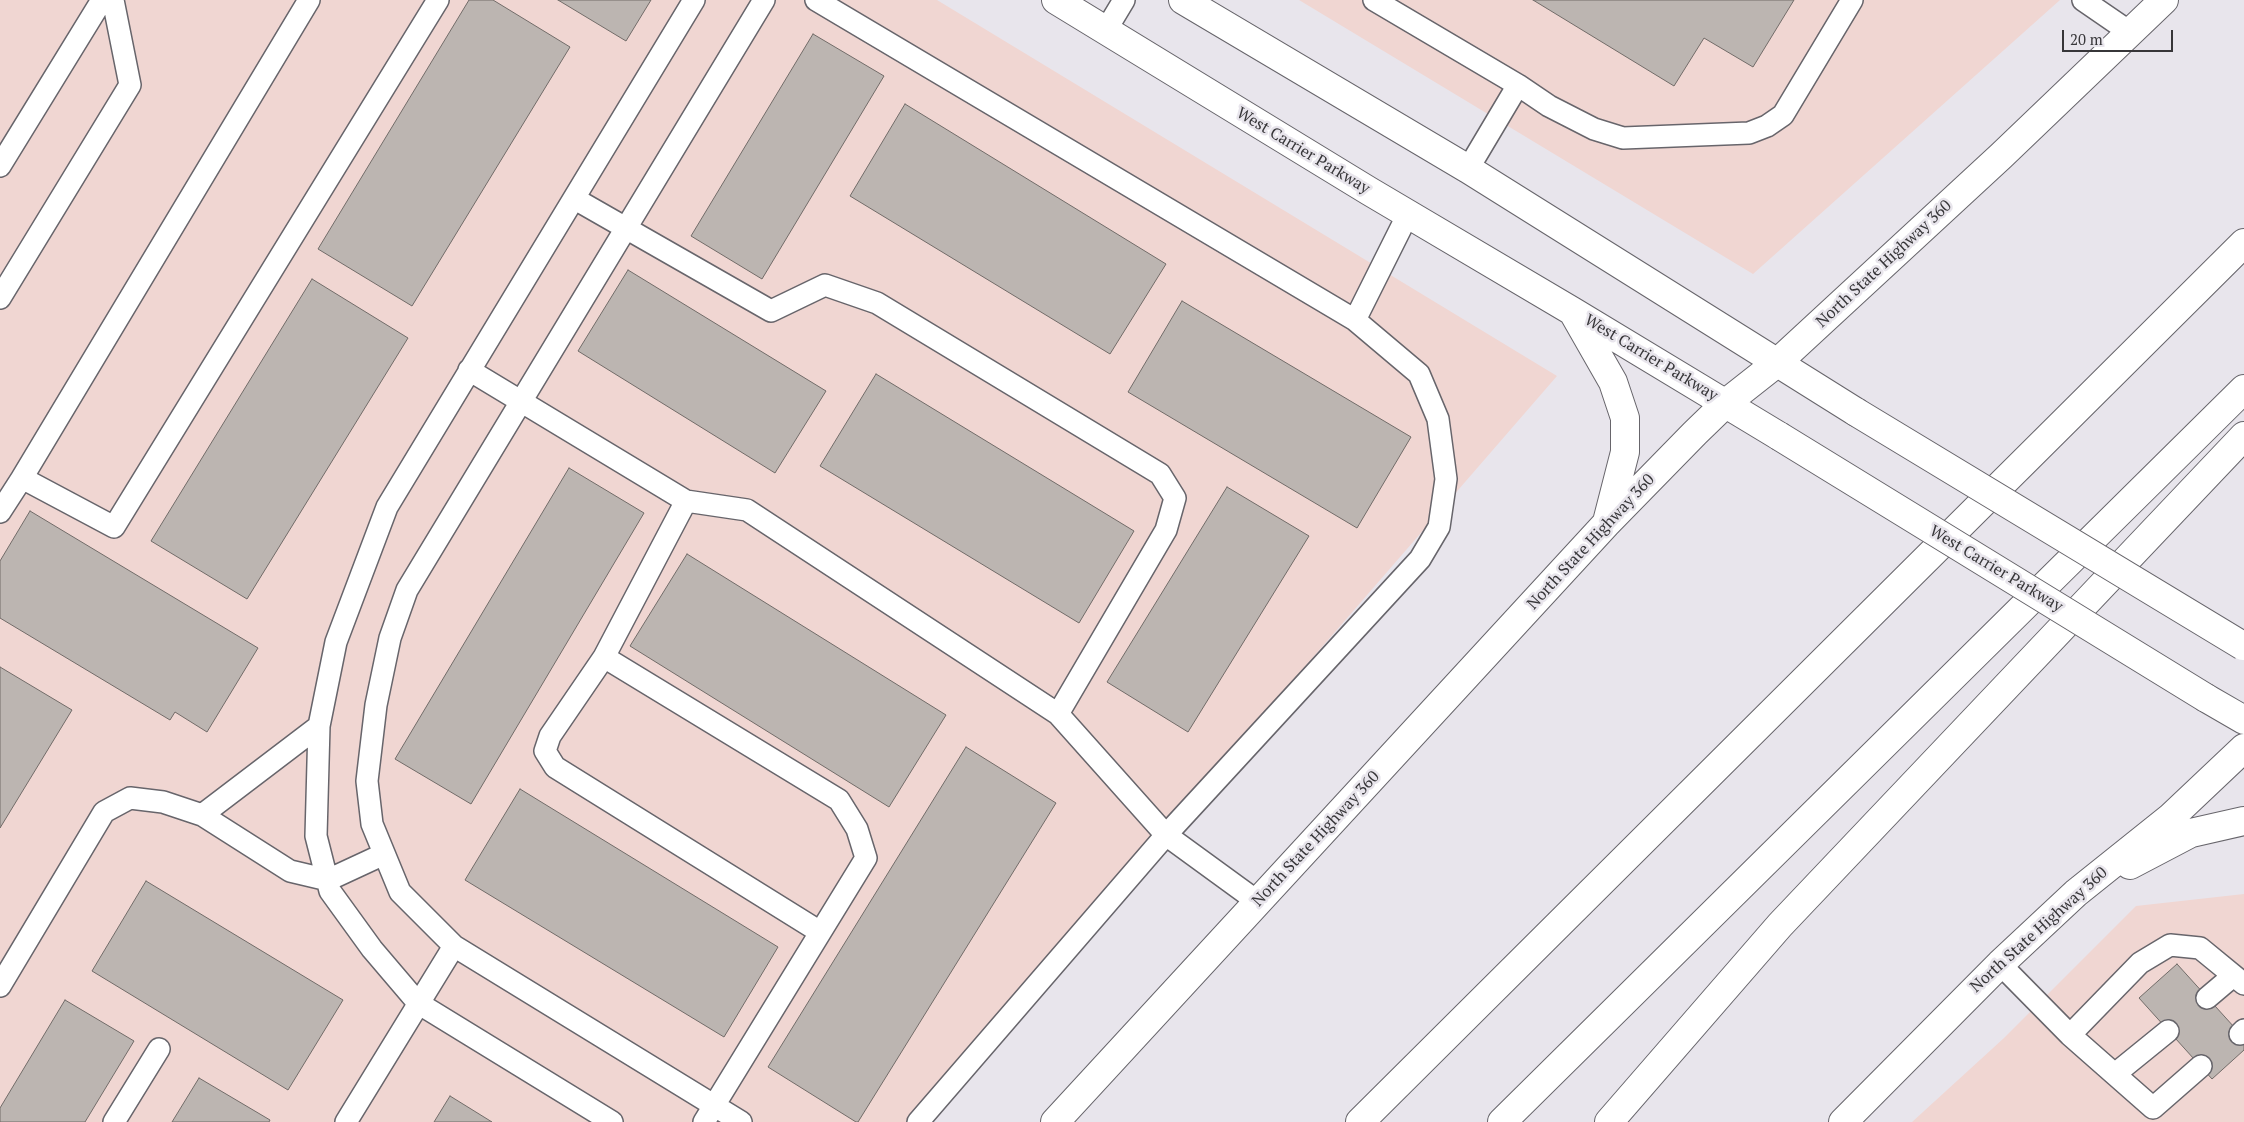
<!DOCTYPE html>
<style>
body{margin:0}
#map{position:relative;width:2244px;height:1122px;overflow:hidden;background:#e8e5ec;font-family:"PT Serif",serif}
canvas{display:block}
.scale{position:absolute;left:2062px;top:30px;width:111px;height:22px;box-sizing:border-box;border:2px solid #373639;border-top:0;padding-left:6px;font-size:15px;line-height:18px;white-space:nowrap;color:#373639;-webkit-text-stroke:4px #e8e5ec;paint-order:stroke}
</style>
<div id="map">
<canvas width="2244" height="1122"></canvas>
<div class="scale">20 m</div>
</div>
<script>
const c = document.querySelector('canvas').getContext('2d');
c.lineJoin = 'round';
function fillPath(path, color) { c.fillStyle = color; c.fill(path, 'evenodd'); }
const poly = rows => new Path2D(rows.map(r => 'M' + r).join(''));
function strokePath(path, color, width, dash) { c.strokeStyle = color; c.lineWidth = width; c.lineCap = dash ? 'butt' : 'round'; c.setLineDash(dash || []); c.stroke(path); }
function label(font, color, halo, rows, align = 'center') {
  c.font = font + ' "PT Serif",serif'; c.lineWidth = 5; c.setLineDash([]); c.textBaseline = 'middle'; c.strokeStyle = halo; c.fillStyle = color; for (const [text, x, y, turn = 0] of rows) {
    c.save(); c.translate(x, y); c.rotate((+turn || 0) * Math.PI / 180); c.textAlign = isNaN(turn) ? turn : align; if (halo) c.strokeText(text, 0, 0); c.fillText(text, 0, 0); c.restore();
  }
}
const commercial = poly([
 [0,0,937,0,1557,376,910,1122,0,1122],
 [1299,0,2060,0,1753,274],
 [2244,894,2244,1122,1912,1122,2004,1038,2136,906]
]);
const building = poly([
 [469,0,493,0,570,47,412,306,318,249,469,0],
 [558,0,651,0,626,41,558,0],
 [1533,0,1794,0,1753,67,1704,38,1674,86,1533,0],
 [813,34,884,76,762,279,691,236,813,34],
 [905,104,1166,264,1110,354,850,196,905,104],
 [628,270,826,391,775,473,578,351,628,270],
 [312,279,408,338,247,599,151,541,312,279],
 [1182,301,1411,437,1357,528,1128,392,1182,301],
 [876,374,1134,531,1079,623,820,466,876,374],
 [569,468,644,513,471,804,395,759,569,468],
 [1227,487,1309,536,1188,732,1107,682,1227,487],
 [30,511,258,648,207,732,175,712,170,720,0,618,0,561,30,511],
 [687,554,946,715,889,807,630,646,687,554],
 [0,667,72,710,0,828,0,667],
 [966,747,1056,803,858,1122,856,1122,768,1067,966,747],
 [520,789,778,947,724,1037,465,880,520,789],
 [146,881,343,1000,288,1090,92,971,146,881],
 [2177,964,2244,1038,2244,1050,2212,1079,2139,998,2177,964],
 [65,1000,134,1041,85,1122,0,1122,0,1108,65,1000],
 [199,1078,270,1120,269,1122,172,1122,199,1078],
 [450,1096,492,1122,434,1122,450,1096]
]);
const lane = poly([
 [816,0,1355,320],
 [1374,0,1518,85],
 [2083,0,2131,33],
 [1106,30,1124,0],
 [0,166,102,0],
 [1468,169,1518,85,1549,106,1594,129,1623,138,1749,133,1767,126,1783,115,1852,0],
 [575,199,771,311,825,285,877,303,1160,474,1175,498,1166,530,1058,714,1166,835,1420,559,1439,527,1446,479,1438,419,1419,374,1355,320,1408,214],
 [0,298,130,85,113,0],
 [469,370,686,501],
 [22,478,309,0],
 [0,512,22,478,114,527,438,0],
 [604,657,550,736,545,751,555,767,820,932],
 [202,815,290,871,328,880,384,854],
 [2000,964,2070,1035,2140,963,2170,945,2200,948,2244,984],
 [0,986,104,812,130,798,163,802,202,815,319,726],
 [2207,998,2233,976],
 [2240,1034,2244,1030],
 [2070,1035,2153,1108,2201,1066],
 [2115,1074,2168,1031],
 [114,1122,159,1049],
 [346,1122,454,946],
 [612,1122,418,1003,372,949,330,891,316,836,319,726,336,642,387,507,694,0],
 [704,1122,866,858,857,829,839,800,604,657,686,501,747,510,1058,714],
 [741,1122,454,946,400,892,372,824,367,781,376,705,390,638,407,590,764,0],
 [918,1122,1166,835,1258,902]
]);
const secondary = poly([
 [1056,0,1369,191,1572,311,1779,436],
 [1183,0,1468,169,1856,412],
 [1573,312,1613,382,1625,418,1625,452,1607,522],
 [2206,698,2244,720],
 [2130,865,2191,833,2244,821],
 [1055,1122,1606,524,1695,433,1726,403,1778,362,2001,156,2164,0],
 [1843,1122,2000,964,2076,893,2171,817,2244,748]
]);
const highway = poly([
 [1360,1122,2244,243],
 [1502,1122,2244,389],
 [1609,1122,1780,925,2244,436]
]);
const secondaryBridge = poly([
 [1856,412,2243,646],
 [1779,436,2206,698]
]);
const streetNames = [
 ["West Carrier Parkway",1303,151,31],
 ["North State Highway 360",1884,264,-43],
 ["West Carrier Parkway",1651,358,31],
 ["North State Highway 360",1591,542,-47],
 ["West Carrier Parkway",1996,569,31],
 ["North State Highway 360",1316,839,-47],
 ["North State Highway 360",2039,930,-42]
];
fillPath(commercial, '#f0d6d2');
fillPath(building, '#bcb5b1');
strokePath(building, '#726c69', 1);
strokePath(lane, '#67656b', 24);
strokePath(secondary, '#67656b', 30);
strokePath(highway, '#67656b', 30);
strokePath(lane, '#fff', 21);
strokePath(secondary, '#fff', 28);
strokePath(highway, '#fff', 28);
strokePath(secondaryBridge, '#67656b', 30, []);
strokePath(secondaryBridge, '#fff', 28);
label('16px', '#373639', '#e8e5ec', streetNames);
</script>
